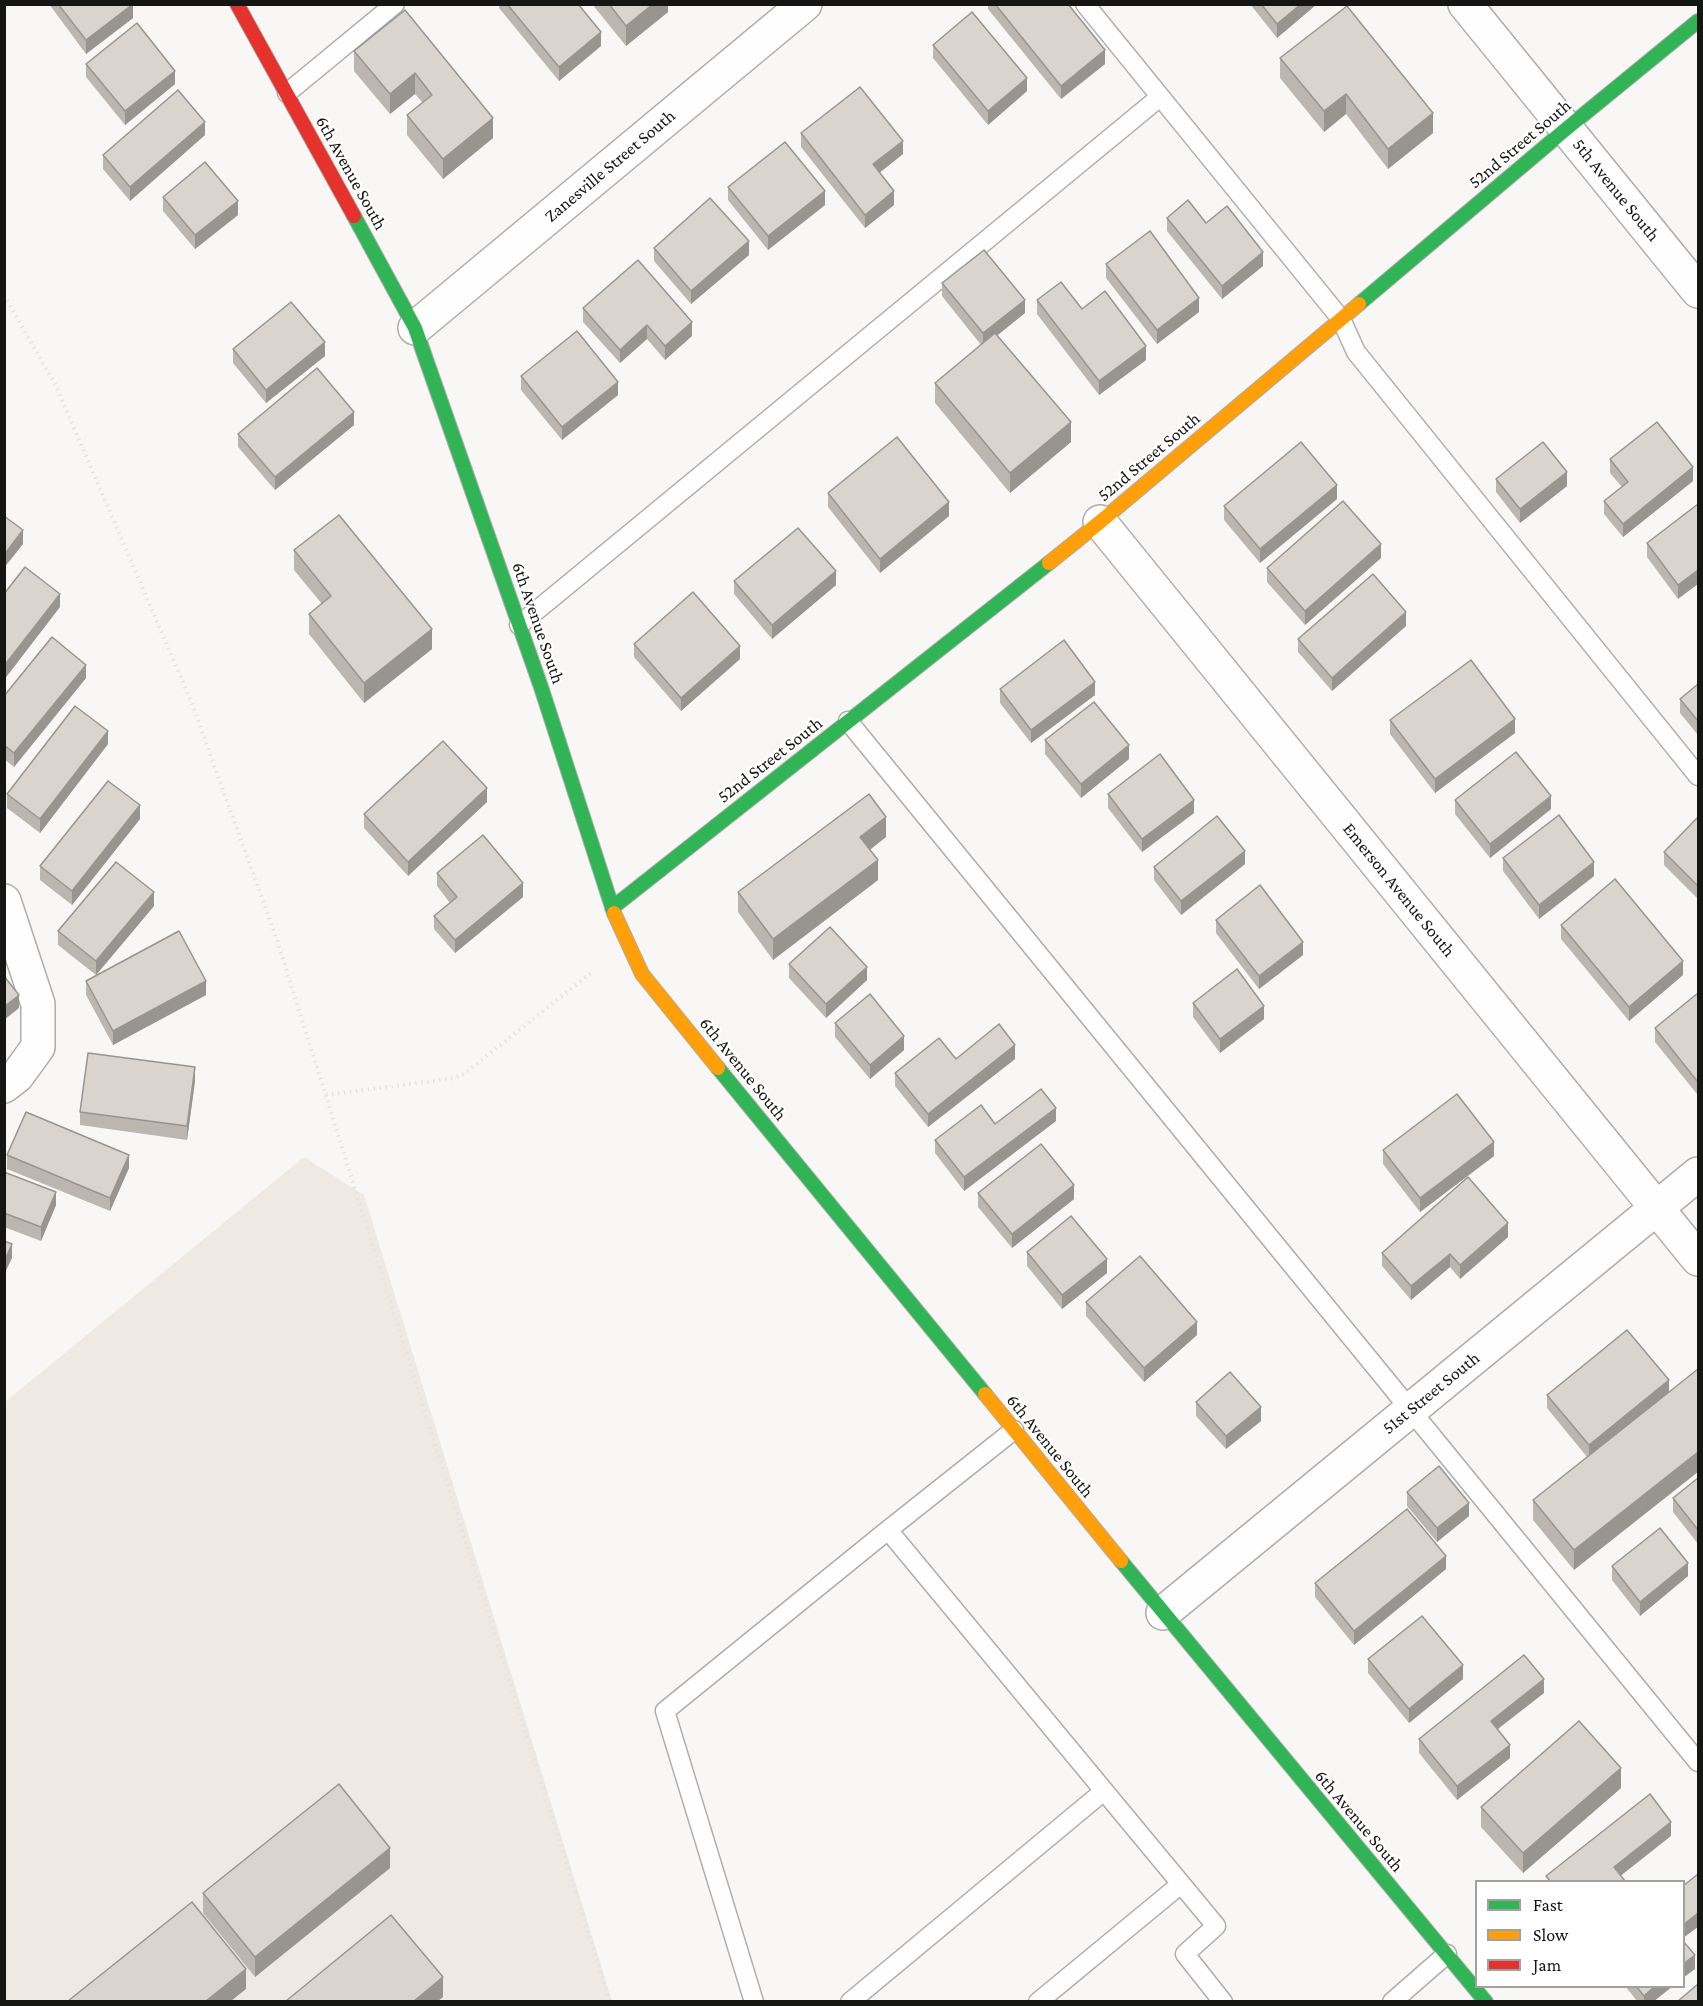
<!DOCTYPE html>
<style>
body{margin:0}
#map{position:relative;width:1703px;height:2006px;overflow:hidden;background:#f9f7f5;font-family:"Crimson Pro",serif}
canvas{display:block}
.frame{position:absolute;inset:0;border:6px solid #151513;pointer-events:none}
.legend{position:absolute;left:1475px;top:1880px;width:210px;height:108px;box-sizing:border-box;background:#fff;border:2px solid #a1a1a1;margin:0;padding:8px 10px;list-style:none;font-size:18px;color:#151513}
.legend li{display:flex;align-items:center;gap:12px;height:30px}
.legend b{width:30px;border:2px solid #a1a1a1}
</style>
<div id="map">
<canvas width="1703" height="2006"></canvas>
<div class="frame"></div>
<ul class="legend">
<li><b style="height:8px;background:#30b455"></b>Fast</li>
<li><b style="height:8px;background:#ff9f0a"></b>Slow</li>
<li><b style="height:8px;background:#e5322d"></b>Jam</li>
</ul>
</div>
<script>
const c = document.querySelector('canvas').getContext('2d');
c.lineJoin = 'round';
function fillPath(path, color) { c.fillStyle = color; c.fill(path, 'evenodd'); }
const poly = rows => new Path2D(rows.map(r => 'M' + r).join(''));
function strokePath(path, color, width, dash) { c.strokeStyle = color; c.lineWidth = width; c.lineCap = dash ? 'butt' : 'round'; c.setLineDash(dash || []); c.stroke(path); }
function label(font, color, halo, rows, align = 'center') {
  c.font = font + ' "Crimson Pro",serif'; c.lineWidth = 4.5; c.setLineDash([]); c.textBaseline = 'middle'; c.strokeStyle = halo; c.fillStyle = color; for (const [text, x, y, turn = 0] of rows) {
    c.save(); c.translate(x, y); c.rotate((+turn || 0) * Math.PI / 180); c.textAlign = isNaN(turn) ? turn : align; if (halo) c.strokeText(text, 0, 0); c.fillText(text, 0, 0); c.restore();
  }
}
const built = poly([
 [304,1157,364,1195,612,2001,5,2002,5,1402]
]);
const path = poly([
 [4,295,56,386,191,701,277,940,610,2002],
 [326,1095,455,1078,464,1074,591,973]
]);
const lane = poly([
 [1085,4,1341,319,1356,352,1698,776],
 [287,93,395,4],
 [519,625,1160,97],
 [848,721,1698,1762],
 [888,1530,1014,1430],
 [754,2002,665,1711,888,1530,1216,1926,1185,1954,1223,2002],
 [850,2002,1104,1791],
 [1038,2002,1181,1884],
 [1392,2002,1447,1954]
]);
const street = poly([
 [1465,4,1698,291],
 [415,328,805,4],
 [1100,522,1698,1259],
 [4,901,38,1004,38,1047,17,1076,4,1086],
 [1163,1613,1698,1174]
]);
const fast = poly([
 [354,216,415,328,541,687,614,913],
 [1359,304,1566,129,1698,21],
 [612,908,1049,563],
 [718,1068,985,1394],
 [1121,1561,1486,2002]
]);
const slow = poly([
 [1049,563,1100,522,1359,304],
 [614,913,642,974,718,1068],
 [985,1394,1121,1561]
]);
const jam = poly([
 [237,4,354,216]
]);
const wall = poly([
 [49,4,133,4,133,18,86,54],
 [499,4,578,4,601,46,559,81,499,8],
 [592,4,668,4,668,12,626,46],
 [988,4,1068,4,1105,64,1061,99,988,9],
 [1250,4,1317,4,1277,38],
 [405,10,493,138,443,179,407,135,407,115,423,103,415,94,390,114,354,71,354,51],
 [933,45,1027,91,988,125,933,58],
 [1280,58,1433,133,1388,169,1346,114,1324,132,1280,78],
 [86,64,175,84,125,125,86,77],
 [801,133,903,154,880,172,894,205,865,228,801,147],
 [205,135,130,201,103,169,103,155],
 [728,187,825,205,768,250,728,200],
 [163,197,238,215,195,249,163,211],
 [1167,218,1206,223,1263,266,1222,299,1167,231],
 [654,248,749,255,691,304,654,261],
 [1106,264,1199,312,1157,344,1106,278],
 [942,283,1025,313,997,335,1071,442,1010,493,935,403,935,383,981,345,942,296],
 [1037,300,1082,309,1146,360,1099,395,1037,314],
 [583,308,692,336,665,360,647,339,620,363,583,322],
 [233,349,325,356,266,403,233,363],
 [521,376,618,395,562,440,521,390],
 [354,425,275,490,238,447,238,434],
 [1610,459,1693,481,1623,537,1604,514,1604,501,1622,487,1610,473],
 [1496,479,1567,486,1520,523,1496,492],
 [828,493,949,516,880,573,828,507],
 [1337,499,1260,563,1224,520,1224,506],
 [1698,504,1678,599,1647,557,1647,543],
 [294,550,432,649,364,703,309,634,309,614,322,604,294,570],
 [1381,558,1305,625,1267,582,1267,568],
 [734,581,836,585,772,639,734,594],
 [1406,626,1332,691,1298,652,1298,639],
 [634,644,740,659,681,711,634,657],
 [86,678,14,767,4,759,4,696],
 [1698,684,1698,735,1680,713,1680,699],
 [1000,689,1095,695,1031,743,1000,703],
 [1390,720,1515,733,1435,793,1390,734],
 [1045,740,1129,759,1081,798,1045,754],
 [108,744,40,833,7,808,7,794],
 [1108,794,1194,813,1142,852,1108,808],
 [1455,800,1551,809,1490,858,1455,814],
 [487,802,408,876,364,828,364,814],
 [1698,817,1698,899,1664,865,1664,852],
 [140,819,72,905,40,880,40,866],
 [886,837,870,850,878,880,773,960,738,912,738,892],
 [1503,858,1594,876,1539,919,1503,871],
 [1245,864,1181,915,1154,880,1154,867],
 [437,873,523,897,455,953,434,929,434,916,450,903,437,886],
 [154,906,96,975,58,945,58,931],
 [1216,920,1303,955,1259,989,1216,933],
 [1561,925,1683,975,1629,1021,1561,939],
 [789,964,867,980,826,1018,789,978],
 [86,981,206,995,113,1045,86,995],
 [1698,993,1698,1093,1697,1094,1655,1042,1655,1028],
 [1193,1003,1264,1019,1220,1053,1193,1017],
 [835,1023,904,1050,870,1079,835,1037],
 [956,1059,1015,1059,928,1127,895,1086,895,1073],
 [195,1081,187,1140,80,1125,80,1112],
 [1056,1121,964,1191,935,1153,935,1140,995,1124],
 [1383,1150,1494,1156,1420,1212,1383,1164],
 [7,1155,129,1168,110,1211,7,1169],
 [4,1172,56,1205,41,1241,4,1227],
 [978,1193,1074,1199,1012,1248,978,1207],
 [1508,1237,1460,1279,1450,1267,1411,1300,1382,1266,1382,1253],
 [1027,1252,1107,1273,1062,1309,1027,1266],
 [1086,1302,1197,1335,1144,1382,1086,1316],
 [1669,1392,1574,1570,1533,1520,1533,1500,1587,1457,1547,1408,1547,1395],
 [1196,1402,1261,1421,1226,1449,1196,1416],
 [1698,1478,1698,1544,1673,1512,1673,1498],
 [1407,1492,1469,1516,1437,1542,1407,1506],
 [1612,1566,1688,1576,1640,1616,1612,1580],
 [1446,1569,1354,1645,1315,1597,1315,1583],
 [1368,1659,1463,1679,1409,1723,1368,1673],
 [1544,1693,1498,1729,1510,1758,1457,1800,1419,1753,1419,1739],
 [1621,1788,1523,1873,1481,1827,1481,1807],
 [390,1868,255,1977,203,1913,203,1893],
 [1625,1986,1673,1986,1654,2001,1637,2001]
]);
const shadedWall = poly([
 [133,4,133,18,86,54,86,40],
 [653,4,668,4,668,12,626,46,626,26],
 [1301,4,1317,4,1277,38,1277,24],
 [601,32,601,46,559,81,559,67],
 [1105,50,1105,64,1061,99,1061,86],
 [175,71,175,84,125,125,125,111],
 [415,73,415,94,390,114,390,94],
 [1027,78,1027,91,988,125,988,111],
 [1346,94,1346,114,1324,132,1324,111],
 [1433,113,1433,133,1388,169,1388,149],
 [493,118,493,138,443,179,443,159],
 [205,122,205,135,130,201,130,187],
 [903,141,903,154,873,178,873,164],
 [825,191,825,205,768,250,768,236],
 [894,191,894,205,865,228,865,215],
 [238,201,238,215,195,249,195,235],
 [749,241,749,255,691,304,691,291],
 [1263,252,1263,266,1222,299,1222,286],
 [1199,298,1199,312,1157,344,1157,330],
 [1025,300,1025,313,983,347,983,333],
 [692,322,692,336,665,360,665,346],
 [647,325,647,339,620,363,620,350],
 [325,342,325,356,266,403,266,390],
 [1146,346,1146,360,1099,395,1099,381],
 [618,382,618,395,562,440,562,427],
 [354,412,354,425,275,490,275,477],
 [1071,422,1071,442,1010,493,1010,473],
 [1693,467,1693,481,1623,537,1623,524],
 [1567,472,1567,486,1520,523,1520,509],
 [1337,485,1337,499,1260,563,1260,549],
 [949,502,949,516,880,573,880,559],
 [23,530,23,544,4,568,4,555],
 [1381,544,1381,558,1305,625,1305,611],
 [1698,570,1698,584,1678,599,1678,585],
 [836,571,836,585,772,639,772,625],
 [60,594,60,607,4,680,4,666],
 [1406,612,1406,626,1332,691,1332,678],
 [432,629,432,649,364,703,364,683],
 [740,646,740,659,681,711,681,698],
 [86,665,86,678,14,767,14,753],
 [1095,682,1095,695,1031,743,1031,730],
 [1515,719,1515,733,1435,793,1435,779],
 [108,731,108,744,40,833,40,819],
 [1129,745,1129,759,1081,798,1081,784],
 [487,788,487,802,408,876,408,862],
 [1551,796,1551,809,1490,858,1490,844],
 [1194,800,1194,813,1142,852,1142,839],
 [140,805,140,819,72,905,72,891],
 [886,817,886,837,860,857,860,837],
 [1245,851,1245,864,1181,915,1181,901],
 [878,860,878,880,773,960,773,939],
 [1594,862,1594,876,1539,919,1539,905],
 [523,883,523,897,455,953,455,940],
 [154,892,154,906,96,975,96,961],
 [1303,942,1303,955,1259,989,1259,976],
 [1683,961,1683,975,1629,1021,1629,1007],
 [867,967,867,980,826,1018,826,1004],
 [206,981,206,995,113,1045,113,1031],
 [19,995,19,1008,4,1020,4,1007],
 [1264,1006,1264,1019,1220,1053,1220,1039],
 [904,1036,904,1050,870,1079,870,1065],
 [1015,1045,1015,1059,928,1127,928,1114],
 [195,1067,195,1081,187,1140,187,1126],
 [1698,1080,1698,1093,1697,1094,1697,1081],
 [1056,1108,1056,1121,964,1191,964,1177],
 [1494,1142,1494,1156,1420,1212,1420,1198],
 [129,1155,129,1168,110,1211,110,1198],
 [1074,1185,1074,1199,1012,1248,1012,1234],
 [56,1192,56,1205,41,1241,41,1227],
 [1508,1223,1508,1237,1460,1279,1460,1265],
 [12,1244,12,1258,4,1275,4,1262],
 [1450,1254,1450,1267,1411,1300,1411,1286],
 [1107,1259,1107,1273,1062,1309,1062,1295],
 [1197,1322,1197,1335,1144,1382,1144,1368],
 [1669,1380,1669,1394,1589,1459,1589,1445],
 [1261,1407,1261,1421,1226,1449,1226,1436],
 [1698,1452,1698,1472,1574,1570,1574,1550],
 [1469,1503,1469,1516,1437,1542,1437,1528],
 [1446,1556,1446,1569,1354,1645,1354,1631],
 [1688,1563,1688,1576,1640,1616,1640,1602],
 [1463,1665,1463,1679,1409,1723,1409,1709],
 [1544,1679,1544,1693,1491,1734,1491,1721],
 [1510,1745,1510,1758,1457,1800,1457,1786],
 [1621,1768,1621,1788,1523,1873,1523,1853],
 [1671,1822,1671,1836,1614,1881,1614,1867],
 [390,1848,390,1868,255,1977,255,1957],
 [1698,1913,1698,1927,1683,1938,1683,1925],
 [1695,1955,1695,1969,1683,1978,1683,1964],
 [246,1969,246,1989,231,2001,206,2001],
 [443,1977,443,1997,438,2001,414,2001],
 [1655,1986,1673,1986,1654,2001,1644,2001,1644,1996]
]);
const building = poly([
 [58,4,133,4,86,40,58,4],
 [507,4,578,4,601,32,559,67,507,4],
 [609,4,653,4,626,26,609,4],
 [995,4,1068,4,1105,50,1061,86,995,4],
 [1261,4,1301,4,1277,24,1261,4],
 [1347,6,1433,113,1388,149,1346,94,1324,111,1280,58,1347,6],
 [405,10,493,118,443,159,407,115,432,95,415,73,390,94,354,51,405,10],
 [972,12,1027,78,988,111,933,45,972,12],
 [137,23,175,71,125,111,86,64,137,23],
 [860,87,903,141,873,164,894,191,865,215,801,133,860,87],
 [178,90,205,122,130,187,103,155,178,90],
 [785,142,825,191,768,236,728,187,785,142],
 [205,162,238,201,195,235,163,197,205,162],
 [710,198,749,241,691,291,654,248,710,198],
 [1188,200,1206,223,1227,206,1263,252,1222,286,1167,218,1188,200],
 [1150,231,1199,298,1157,330,1106,264,1150,231],
 [984,250,1025,300,983,333,942,283,984,250],
 [638,260,692,322,665,346,647,325,620,350,583,308,638,260],
 [1061,282,1082,309,1105,291,1146,346,1099,381,1037,300,1061,282],
 [291,302,325,342,266,390,233,349,291,302],
 [577,331,618,382,562,427,521,376,577,331],
 [995,333,1071,422,1010,473,935,383,995,333],
 [317,368,354,412,275,477,238,434,317,368],
 [1657,422,1693,467,1623,524,1604,501,1628,482,1610,459,1657,422],
 [897,437,949,502,880,559,828,493,897,437],
 [1301,442,1337,485,1260,549,1224,506,1301,442],
 [1543,442,1567,472,1520,509,1496,479,1543,442],
 [1343,501,1381,544,1305,611,1267,568,1343,501],
 [1698,504,1698,570,1678,585,1647,543,1698,504],
 [339,515,432,629,364,683,309,614,331,596,294,550,339,515],
 [4,516,23,530,4,555,4,516],
 [798,528,836,571,772,625,734,581,798,528],
 [25,567,60,594,4,666,4,594,25,567],
 [1373,574,1406,612,1332,678,1298,639,1373,574],
 [693,592,740,646,681,698,634,644,693,592],
 [52,637,86,665,14,753,4,745,4,696,52,637],
 [1064,640,1095,682,1031,730,1000,689,1064,640],
 [1471,660,1515,719,1435,779,1390,720,1471,660],
 [1698,684,1698,721,1680,699,1698,684],
 [1094,702,1129,745,1081,784,1045,740,1094,702],
 [75,706,108,731,40,819,7,794,75,706],
 [443,741,487,788,408,862,364,814,443,741],
 [1516,752,1551,796,1490,844,1455,800,1516,752],
 [1160,754,1194,800,1142,839,1108,794,1160,754],
 [108,781,140,805,72,891,40,866,108,781],
 [869,794,886,817,860,837,878,860,773,939,738,892,869,794],
 [1559,815,1594,862,1539,905,1503,858,1559,815],
 [1217,816,1245,851,1181,901,1154,867,1217,816],
 [1698,817,1698,886,1664,852,1698,817],
 [483,835,523,883,455,940,434,916,457,897,437,873,483,835],
 [116,862,154,892,96,961,58,931,116,862],
 [1615,879,1683,961,1629,1007,1561,925,1615,879],
 [1260,885,1303,942,1259,976,1216,920,1260,885],
 [830,927,867,967,826,1004,789,964,830,927],
 [179,931,206,981,113,1031,86,981,179,931],
 [1237,969,1264,1006,1220,1039,1193,1003,1237,969],
 [4,976,19,995,4,1007,4,976],
 [1698,993,1698,1080,1697,1081,1655,1028,1698,993],
 [870,994,904,1036,870,1065,835,1023,870,994],
 [999,1024,1015,1045,928,1114,895,1073,939,1038,956,1059,999,1024],
 [88,1053,195,1067,187,1126,80,1112,88,1053],
 [1041,1089,1056,1108,964,1177,935,1140,981,1105,995,1124,1041,1089],
 [1457,1094,1494,1142,1420,1198,1383,1150,1457,1094],
 [26,1112,129,1155,110,1198,7,1155,26,1112],
 [1041,1144,1074,1185,1012,1234,978,1193,1041,1144],
 [4,1172,56,1192,41,1227,4,1213,4,1172],
 [1468,1177,1508,1223,1460,1265,1450,1254,1411,1286,1382,1253,1468,1177],
 [1071,1216,1107,1259,1062,1295,1027,1252,1071,1216],
 [4,1241,12,1244,4,1262,4,1241],
 [1140,1256,1197,1322,1144,1368,1086,1302,1140,1256],
 [1627,1330,1669,1380,1589,1445,1547,1395,1627,1330],
 [1698,1369,1698,1452,1574,1550,1533,1500,1698,1369],
 [1230,1372,1261,1407,1226,1436,1196,1402,1230,1372],
 [1439,1466,1469,1503,1437,1528,1407,1492,1439,1466],
 [1698,1478,1698,1530,1673,1498,1698,1478],
 [1407,1509,1446,1556,1354,1631,1315,1583,1407,1509],
 [1660,1528,1688,1563,1640,1602,1612,1566,1660,1528],
 [1422,1616,1463,1665,1409,1709,1368,1659,1422,1616],
 [1524,1655,1544,1679,1491,1721,1510,1745,1457,1786,1419,1739,1524,1655],
 [1579,1721,1621,1768,1523,1853,1481,1807,1579,1721],
 [339,1784,390,1848,255,1957,203,1893,339,1784],
 [1650,1794,1671,1822,1614,1867,1625,1881,1550,1881,1546,1876,1650,1794],
 [1698,1874,1698,1913,1683,1925,1683,1886,1698,1874],
 [192,1902,246,1969,206,2001,68,2001,192,1902],
 [391,1915,443,1977,414,2001,286,2001,391,1915],
 [1683,1941,1695,1955,1683,1964,1683,1941],
 [1698,1984,1698,2001,1678,2001,1698,1984],
 [1636,1986,1655,1986,1644,1996,1636,1986]
]);
const streetNames = [
 ["52nd Street South",1520,144,-40],
 ["Zanesville Street South",610,166,-40],
 ["6th Avenue South",351,173,61],
 ["5th Avenue South",1616,190,51],
 ["52nd Street South",1149,457,-40],
 ["6th Avenue South",538,623,71],
 ["52nd Street South",770,760,-38],
 ["Emerson Avenue South",1399,890,51],
 ["6th Avenue South",743,1069,51],
 ["51st Street South",1431,1393,-39],
 ["6th Avenue South",1050,1446,51],
 ["6th Avenue South",1359,1821,50]
];
fillPath(built, '#eee9e3');
strokePath(lane, '#afadac', 21);
strokePath(street, '#afadac', 36);
strokePath(fast, '#afadac', 16);
strokePath(slow, '#afadac', 16);
strokePath(jam, '#afadac', 16);
strokePath(path, '#e3e3e2', 4, [1.5, 4.5]);
strokePath(lane, '#fefefe', 18);
strokePath(street, '#fefefe', 33);
strokePath(fast, '#30b455', 14);
strokePath(slow, '#ff9f0a', 14);
strokePath(jam, '#e5322d', 14);
fillPath(wall, '#bbb6b0');
fillPath(shadedWall, '#989490');
fillPath(building, '#d9d4cd');
strokePath(building, '#989490', 1.5);
label('18px', '#151513', '#fff', streetNames);
</script>
